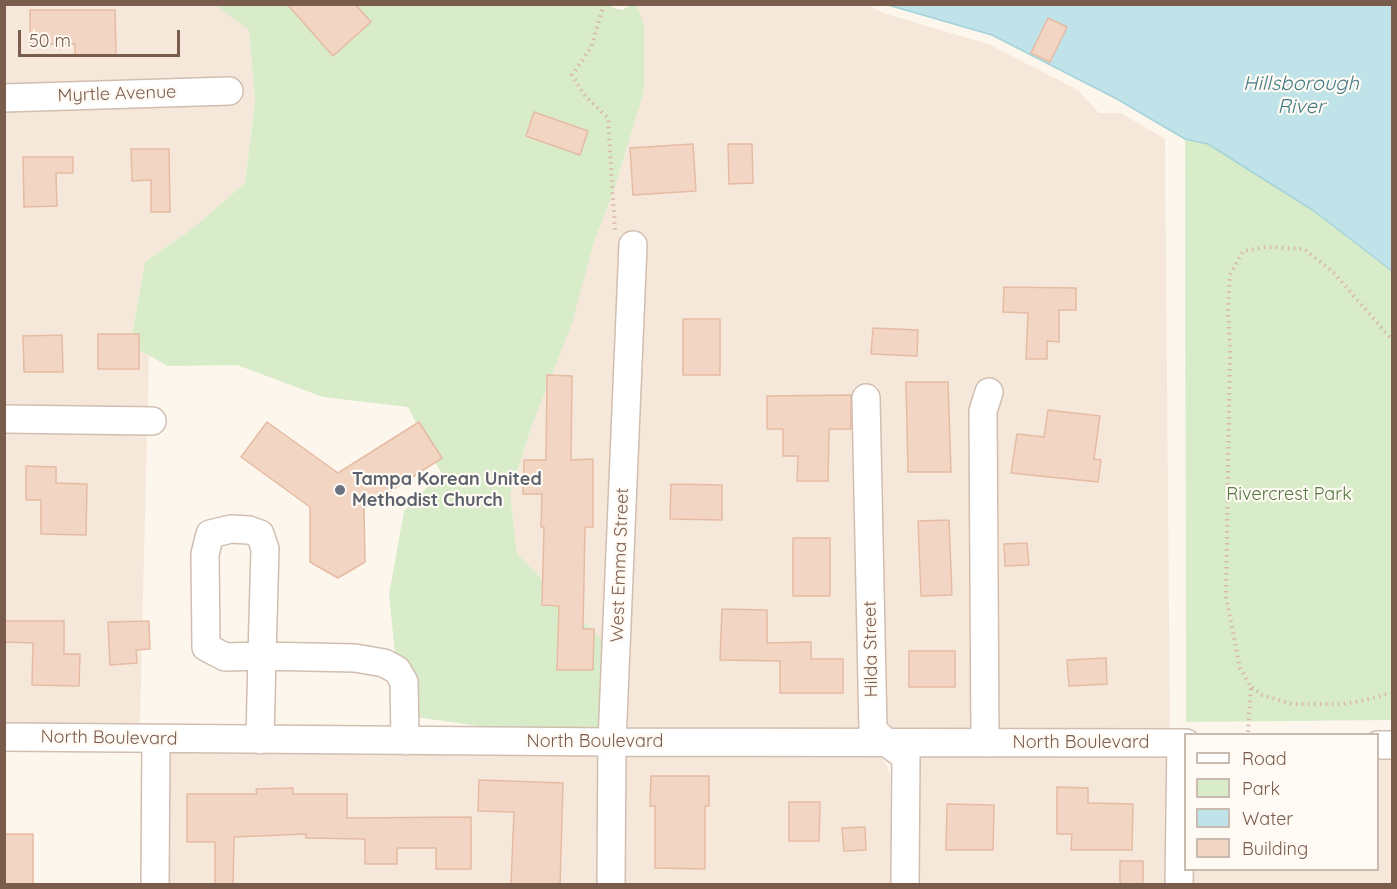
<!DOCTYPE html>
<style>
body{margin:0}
#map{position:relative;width:1397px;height:889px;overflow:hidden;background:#fdf6ec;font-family:Quicksand,sans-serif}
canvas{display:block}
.frame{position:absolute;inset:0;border:6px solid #7a5c4d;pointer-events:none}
.legend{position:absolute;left:1184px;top:733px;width:195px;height:138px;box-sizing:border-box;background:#fffaf3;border:2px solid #cabbb1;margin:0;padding:8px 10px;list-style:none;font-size:18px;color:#7a5c4d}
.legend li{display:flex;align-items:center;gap:12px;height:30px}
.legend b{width:30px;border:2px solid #cabbb1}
.scale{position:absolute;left:18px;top:30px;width:162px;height:27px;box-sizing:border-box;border:3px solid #7a5c4d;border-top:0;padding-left:8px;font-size:18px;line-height:21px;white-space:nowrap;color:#7a5c4d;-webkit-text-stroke:4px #fffaf3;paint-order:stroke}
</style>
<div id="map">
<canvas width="1397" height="889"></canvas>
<div class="frame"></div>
<ul class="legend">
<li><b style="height:8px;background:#fff"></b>Road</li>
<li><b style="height:16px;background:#d8ecc9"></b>Park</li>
<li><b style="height:16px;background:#bfe3e8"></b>Water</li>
<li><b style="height:16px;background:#f3d5c3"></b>Building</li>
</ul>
<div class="scale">50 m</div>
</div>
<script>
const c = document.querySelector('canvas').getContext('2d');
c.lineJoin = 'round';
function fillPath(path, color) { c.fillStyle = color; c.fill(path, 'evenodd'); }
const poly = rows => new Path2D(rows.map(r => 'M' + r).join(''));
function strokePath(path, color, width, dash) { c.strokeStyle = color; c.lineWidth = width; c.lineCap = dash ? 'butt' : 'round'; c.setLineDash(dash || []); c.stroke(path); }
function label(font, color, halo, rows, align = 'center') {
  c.font = font + ' Quicksand,sans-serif'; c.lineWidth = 4.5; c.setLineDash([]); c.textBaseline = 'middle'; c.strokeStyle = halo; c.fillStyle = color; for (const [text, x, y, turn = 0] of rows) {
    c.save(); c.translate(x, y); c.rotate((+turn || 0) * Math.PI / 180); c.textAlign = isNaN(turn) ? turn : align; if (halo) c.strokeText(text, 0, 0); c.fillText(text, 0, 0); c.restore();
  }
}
const residential = poly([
 [5,5,215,5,249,29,255,101,245,183,193,228,145,262,130,344,149,356,148,410,5,408,4,109,242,102,241,80,5,87],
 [637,5,869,5,883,13,988,44,1078,90,1099,113,1121,113,1165,139,1170,732,894,732,885,717,878,386,853,387,860,719,865,732,626,731,630,669,628,666,645,234,620,234,604,642,516,554,510,494,531,428,593,245,614,190,644,91,644,25],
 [5,430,147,432,140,724,134,727,5,726],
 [168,750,600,753,599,884,168,884],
 [625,753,880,754,888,768,890,776,891,884,624,884],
 [908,754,1168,754,1167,884,916,884],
 [1378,756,1392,756,1392,884,1192,884,1192,870,1378,870]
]);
const green = poly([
 [606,4,616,9,623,10,630,5,637,5,644,25,644,91,614,190,593,245,572,323,531,428,510,494,517,554,604,642,600,731,514,731,401,715,389,594,404,511,441,473,408,407,323,397,237,365,168,366,130,345,145,262,193,228,245,183,255,101,249,30,215,5],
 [1185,139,1208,144,1314,211,1392,271,1392,720,1186,722]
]);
const water = poly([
 [888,5,1392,5,1392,271,1314,211,1208,144,1185,139,1117,99,992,35,888,5]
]);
const building = poly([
 [287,4,355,4,371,22,333,56,287,4],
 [30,10,115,10,116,55,75,55,75,44,30,44,30,10],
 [1048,18,1067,27,1050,62,1031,53,1048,18],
 [534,112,588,131,580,155,526,136,534,112],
 [693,144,696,191,633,195,630,148,693,144],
 [728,144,752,144,753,183,729,184,728,144],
 [131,149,169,149,170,212,151,212,151,180,132,181,131,149],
 [23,157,73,157,73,173,56,173,57,206,24,207,23,157],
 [1004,287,1076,288,1076,310,1059,310,1059,342,1047,341,1047,359,1026,359,1028,313,1003,312,1004,287],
 [683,319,720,319,720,375,683,375,683,319],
 [873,328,918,330,917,356,871,354,873,328],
 [98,334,139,334,139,369,98,369,98,334],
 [62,335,63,372,24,372,23,336,62,335],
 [547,375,572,376,571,460,593,459,593,527,585,527,583,629,594,629,593,670,557,670,559,606,542,605,544,527,541,527,542,494,523,494,524,460,546,460,547,375],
 [906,382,948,382,951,472,908,472,906,382],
 [851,395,851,429,829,429,828,481,797,481,798,456,783,456,783,429,767,429,767,396,851,395],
 [1048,410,1100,416,1094,459,1101,460,1098,482,1011,473,1017,434,1044,437,1048,410],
 [267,422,338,473,419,422,442,458,364,508,365,562,338,578,310,562,310,507,241,457,267,422],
 [26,466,56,467,56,483,87,484,86,535,41,534,41,500,26,500,26,466],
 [671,484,722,485,722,520,670,519,671,484],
 [949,520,952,595,921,596,918,521,949,520],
 [793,538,830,538,830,596,793,596,793,538],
 [1027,543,1029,565,1005,566,1004,544,1027,543],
 [722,609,767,610,767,643,811,642,811,659,843,659,843,693,780,693,780,661,720,660,722,609],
 [4,621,64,621,64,654,80,654,79,686,32,685,33,643,4,642,4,621],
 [149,621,150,649,136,650,137,663,110,665,108,622,149,621],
 [909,651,955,651,955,687,909,687,909,651],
 [1106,658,1107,684,1069,686,1067,660,1106,658],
 [651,776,709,776,709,806,705,806,705,869,655,868,655,806,650,806,651,776],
 [479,780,563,783,560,885,511,885,514,812,478,811,479,780],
 [1057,787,1088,788,1088,803,1133,804,1132,850,1071,850,1072,834,1057,834,1057,787],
 [293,788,293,794,347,794,347,818,471,817,471,869,436,869,436,848,397,848,397,864,365,864,365,839,306,838,306,834,234,837,233,885,215,885,215,842,187,842,187,794,257,794,256,789,293,788],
 [789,802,820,802,819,841,789,841,789,802],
 [947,804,994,805,993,850,946,850,947,804],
 [865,827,866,850,844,851,842,828,865,827],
 [4,834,33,834,33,885,4,885,4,834],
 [1120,861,1143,861,1143,885,1120,885,1120,861]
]);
const path = poly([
 [604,4,591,48,572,75,585,96,608,118,615,231],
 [1252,687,1262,695,1292,704,1343,704,1360,701,1392,693],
 [1248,732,1251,687,1240,668,1226,597,1230,347,1228,309,1230,275,1243,251,1266,247,1304,249,1333,272,1392,340]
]);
const minor = poly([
 [4,98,229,91],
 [866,398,873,730,887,743,906,757,905,884],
 [4,419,152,421],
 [4,737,612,742,1186,743],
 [260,740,262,656,265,549,260,534,249,530,231,529,210,534,205,554,206,647,225,657,262,656,355,658,384,663,397,670,404,682,405,741],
 [985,743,983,411,989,392],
 [1378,745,1392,745],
 [155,884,156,739],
 [611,884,612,742,633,245],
 [1179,884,1181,743]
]);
const markers = [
 [340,490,6,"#6b7280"]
];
const streetNames = [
 ["Myrtle Avenue",117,94,-2],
 ["West Emma Street",620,565,-88],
 ["Hilda Street",871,649,-91],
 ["North Boulevard",109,738,1],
 ["North Boulevard",595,742],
 ["North Boulevard",1081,743]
];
const worshipNames = [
 ["Tampa Korean United",352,480],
 ["Methodist Church",352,501]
];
const parkNames = [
 ["Rivercrest Park",1289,495]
];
const waterNames = [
 ["Hillsborough",1301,84],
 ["River",1301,107]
];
fillPath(residential, '#f5e8da');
fillPath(green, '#d8ecc9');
fillPath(water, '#bfe3e8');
strokePath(water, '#a5d3da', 1.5);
fillPath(building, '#f3d5c3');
strokePath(building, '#e6bba3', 1.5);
strokePath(minor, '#d1beb0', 30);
strokePath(path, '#d9b8a5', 4, [1.5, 4.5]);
strokePath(minor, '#fff', 27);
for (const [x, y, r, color] of markers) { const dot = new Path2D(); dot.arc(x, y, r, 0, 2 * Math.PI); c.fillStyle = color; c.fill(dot); strokePath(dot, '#fffaf3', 2); }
label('18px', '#7a5c4d', '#fffaf3', streetNames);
label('bold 18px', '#5b616d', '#fffaf3', worshipNames, 'left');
label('18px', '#537a41', '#fffaf3', parkNames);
label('italic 20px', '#437c86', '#fffaf3', waterNames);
</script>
